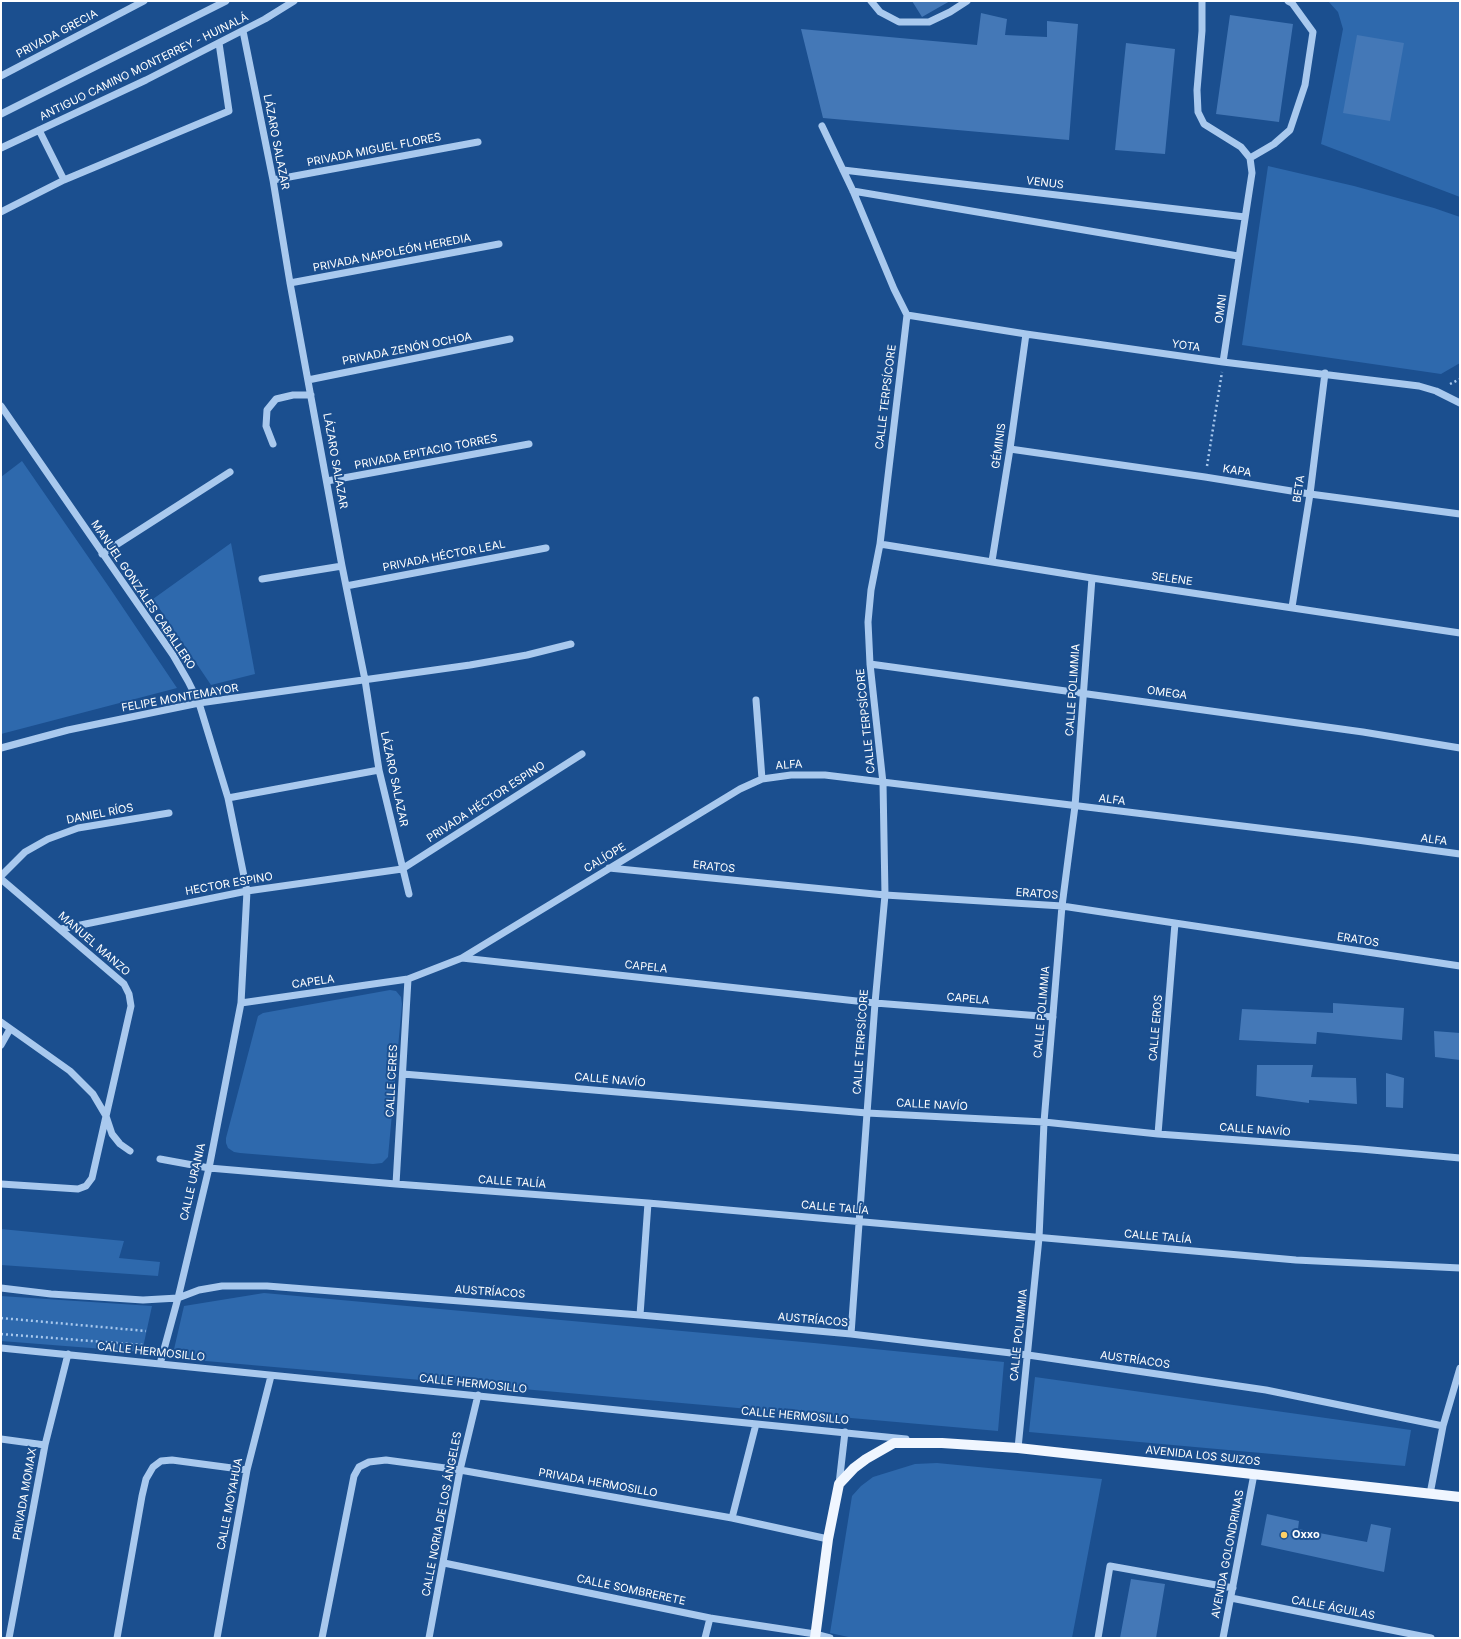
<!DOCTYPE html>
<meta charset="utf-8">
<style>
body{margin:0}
#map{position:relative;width:1461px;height:1639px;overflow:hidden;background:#1b4f8f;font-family:Inter,sans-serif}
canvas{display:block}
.frame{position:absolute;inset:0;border:2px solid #fff;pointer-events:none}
</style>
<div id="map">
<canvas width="1461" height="1639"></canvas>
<div class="frame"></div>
</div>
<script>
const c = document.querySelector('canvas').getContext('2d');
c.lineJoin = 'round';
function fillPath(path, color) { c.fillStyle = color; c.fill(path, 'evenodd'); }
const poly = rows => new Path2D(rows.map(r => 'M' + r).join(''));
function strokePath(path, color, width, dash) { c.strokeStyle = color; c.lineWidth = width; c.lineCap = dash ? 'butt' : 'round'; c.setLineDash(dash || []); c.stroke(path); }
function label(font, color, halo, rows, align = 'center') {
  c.font = font + ' Inter,sans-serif'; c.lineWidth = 4; c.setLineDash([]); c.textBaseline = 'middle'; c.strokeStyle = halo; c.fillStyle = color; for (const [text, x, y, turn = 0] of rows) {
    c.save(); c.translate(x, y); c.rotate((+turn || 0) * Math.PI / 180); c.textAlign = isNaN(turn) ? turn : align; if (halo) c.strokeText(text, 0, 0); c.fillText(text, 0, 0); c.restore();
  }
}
const green = poly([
 [1328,1,1460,1,1460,197,1321,144,1343,29,1338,12],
 [1268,166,1354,186,1434,208,1460,217,1460,363,1441,374,1242,345],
 [22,461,109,587,177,688,1,734,1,477],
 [231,543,255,674,211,685,153,599],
 [390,990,396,991,401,997,402,1004,388,1157,382,1163,373,1164,240,1153,234,1152,228,1148,226,1143,226,1138,258,1016,263,1013],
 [1,1229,124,1241,119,1258,160,1262,158,1276,1,1265],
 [264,1293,814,1343,1004,1362,998,1431,172,1358,184,1306],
 [1,1296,152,1306,142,1352,1,1341],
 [1035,1377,1411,1430,1405,1466,1029,1432],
 [937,1463,1102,1479,1072,1638,853,1638,830,1633,852,1496,861,1486,873,1477,915,1464]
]);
const building = poly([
 [912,1,950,1,922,17],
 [981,13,1007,19,1005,35,1047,37,1047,21,1078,24,1069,140,823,118,801,29,977,45],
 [1230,15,1293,24,1279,122,1216,114],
 [1357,35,1404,43,1390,121,1343,113],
 [1126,43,1175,49,1165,154,1115,150],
 [1333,1003,1404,1008,1402,1040,1317,1032,1316,1044,1239,1040,1242,1009,1333,1013],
 [1434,1031,1460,1033,1460,1060,1435,1057],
 [1257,1065,1313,1065,1311,1077,1356,1078,1357,1104,1309,1100,1309,1103,1256,1096],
 [1386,1073,1404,1078,1403,1108,1386,1107],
 [1267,1514,1299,1521,1298,1529,1367,1542,1371,1524,1391,1528,1384,1572,1261,1545],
 [1131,1579,1165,1584,1156,1638,1120,1638]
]);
const path = poly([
 [1450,384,1460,379],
 [1207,466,1222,372],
 [1,1318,146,1331],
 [1,1334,144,1345]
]);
const minor = poly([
 [871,1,880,12,899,22,929,22,950,12,967,1],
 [1202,1,1202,31,1197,90,1198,112,1204,124,1241,147,1250,158,1252,173,1223,362],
 [243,31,273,180,290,283,342,566,365,680,379,770,409,894],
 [1,76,144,1],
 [1,114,226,1],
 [822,126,853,191,894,289,907,315,880,544,871,590,868,622,870,664,883,783,885,895,875,1003,851,1334],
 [1,148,146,80,265,19,294,1],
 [1250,158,1274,144,1290,130,1305,85,1313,32,1292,3,1288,1],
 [843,170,1245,217],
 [64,180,229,111,219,43],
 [273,180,478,142],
 [853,191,1238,256],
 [1,212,64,180,39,130],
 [290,283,499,244],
 [907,315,1026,334,1223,362,1419,386,1436,391,1460,403],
 [308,380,510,339],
 [1,406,173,655,188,681,199,703,228,798,247,891,241,1003,209,1168,178,1298,160,1364],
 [273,444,266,426,267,410,276,399,293,395,311,395],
 [1010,449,1205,477,1310,494,1460,514],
 [327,481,529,444],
 [880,544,1092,578,1460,633],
 [102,554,230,472],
 [992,561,1010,449,1026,334],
 [262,579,342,566],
 [346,586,546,548],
 [1292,607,1310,494,1325,373],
 [870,664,1363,732,1460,748],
 [756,700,762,779],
 [1,748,68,730,199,703,470,665,527,655,571,644],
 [228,798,379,770],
 [609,868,885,895,1062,906,1460,966],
 [1,876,25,852,48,839,78,828,169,813],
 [1,879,124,984,129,994,131,1006,92,1178,86,1186,78,1189,1,1184],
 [61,929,247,891,402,869,582,754],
 [462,958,740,789,762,779,791,775,825,775,1357,840,1460,854],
 [241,1003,408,979,462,958,875,1003,1053,1017],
 [1,1022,70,1071,93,1094,106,1116,112,1134,120,1144,130,1151],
 [1,1045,10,1029],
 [403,1074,867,1113,1044,1122,1158,1134,1361,1149,1460,1158],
 [1158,1134,1175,923],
 [160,1159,209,1168,396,1184,648,1203,1296,1260,1460,1268],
 [396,1184,408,979],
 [1,1288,51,1294,143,1300,178,1298,199,1290,222,1286,267,1286,640,1315,851,1334,1028,1355,1266,1390,1443,1426],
 [640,1315,648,1203],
 [1,1348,906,1439],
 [1,1439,45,1445],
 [1018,1448,1039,1238,1044,1122,1062,906,1075,806,1092,578],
 [839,1484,845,1432],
 [1430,1494,1443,1426,1460,1368],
 [732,1518,756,1424],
 [444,1563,710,1618,815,1634,830,1638],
 [1231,1598,1431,1638],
 [9,1638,45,1445,68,1354],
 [117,1638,142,1496,146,1479,153,1467,161,1461,172,1460,247,1470],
 [217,1638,247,1470,271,1376],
 [322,1638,354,1476,359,1467,369,1462,386,1460,460,1470,732,1518,828,1539],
 [429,1638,460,1470,478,1395],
 [705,1638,710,1618],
 [1098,1638,1110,1566,1233,1588],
 [1223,1638,1254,1474]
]);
const major = poly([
 [815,1638,828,1539,839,1484,854,1468,866,1459,894,1443,942,1443,1018,1448,1460,1497]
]);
const markers = [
 [1284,1535,4,"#ffd166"]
];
const streetNames = [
 ["PRIVADA GRECIA",57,34,-28],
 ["ANTIGUO CAMINO MONTERREY - HUINALÁ",144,67,-26],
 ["LÁZARO SALAZAR",276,142,79],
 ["PRIVADA MIGUEL FLORES",374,150,-11],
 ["VENUS",1045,183,7],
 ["PRIVADA NAPOLEÓN HEREDIA",392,253,-11],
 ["OMNI",1221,309,-82],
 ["YOTA",1186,346,8],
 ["PRIVADA ZENÓN OCHOA",407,349,-11],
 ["CALLE TERPSÍCORE",886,397,-83],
 ["GÉMINIS",999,446,-82],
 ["PRIVADA EPITACIO TORRES",426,452,-11],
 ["LÁZARO SALAZAR",335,461,80],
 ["KAPA",1237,471,9],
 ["BETA",1299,489,-82],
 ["PRIVADA HÉCTOR LEAL",444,556,-11],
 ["SELENE",1172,579,8],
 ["MANUEL GONZÁLES CABALLERO",143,595,56],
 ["CALLE POLIMMIA",1073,690,-86],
 ["OMEGA",1167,693,8],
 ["FELIPE MONTEMAYOR",180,698,-10],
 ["CALLE TERPSÍCORE",866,721,-96],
 ["ALFA",789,765,-4],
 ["LÁZARO SALAZAR",394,779,78],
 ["ALFA",1112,800,7],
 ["PRIVADA HÉCTOR ESPINO",486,802,-33],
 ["DANIEL RÍOS",100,814,-11],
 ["ALFA",1434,840,8],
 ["CALÍOPE",605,858,-31],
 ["ERATOS",714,867,6],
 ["HECTOR ESPINO",229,884,-10],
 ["ERATOS",1037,894,4],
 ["ERATOS",1358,940,9],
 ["MANUEL MANZO",94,944,41],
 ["CAPELA",646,967,6],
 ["CAPELA",313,982,-8],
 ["CAPELA",968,999,5],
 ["CALLE POLIMMIA",1042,1012,-85],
 ["CALLE EROS",1156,1028,-85],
 ["CALLE TERPSÍCORE",861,1042,-86],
 ["CALLE NAVÍO",610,1080,5],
 ["CALLE CERES",392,1081,-87],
 ["CALLE NAVÍO",932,1105,3],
 ["CALLE NAVÍO",1255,1130,4],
 ["CALLE URANIA",193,1182,-77],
 ["CALLE TALÍA",512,1182,4],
 ["CALLE TALÍA",835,1208,5],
 ["CALLE TALÍA",1158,1237,5],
 ["AUSTRÍACOS",490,1292,4],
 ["AUSTRÍACOS",813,1320,5],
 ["CALLE POLIMMIA",1019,1335,-84],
 ["CALLE HERMOSILLO",151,1352,6],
 ["AUSTRÍACOS",1135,1360,8],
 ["CALLE HERMOSILLO",473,1384,6],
 ["CALLE HERMOSILLO",795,1416,5],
 ["AVENIDA LOS SUIZOS",1203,1456,6],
 ["PRIVADA HERMOSILLO",598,1483,10],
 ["PRIVADA MOMAX",25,1494,-80],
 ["CALLE MOYAHUA",230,1504,-79],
 ["CALLE NORIA DE LOS ÁNGELES",442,1514,-79],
 ["AVENIDA GOLONDRINAS",1228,1554,-79],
 ["CALLE SOMBRERETE",631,1590,12],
 ["CALLE ÁGUILAS",1333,1608,11]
];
const poiNames = [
 ["Oxxo",1292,1535]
];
fillPath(green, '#2e69ad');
fillPath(building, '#4478b7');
strokePath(path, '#a9c9ee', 2.5, [2, 3]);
strokePath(minor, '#a9c9ee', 7);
strokePath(major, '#f0f6ff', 10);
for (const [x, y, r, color] of markers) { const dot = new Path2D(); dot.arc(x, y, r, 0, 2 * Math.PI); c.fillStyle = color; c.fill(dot); strokePath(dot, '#1b4f8f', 1.5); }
label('11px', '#fff', '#1b4f8f', streetNames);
label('bold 11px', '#fff', '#1b4f8f', poiNames, 'left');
</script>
